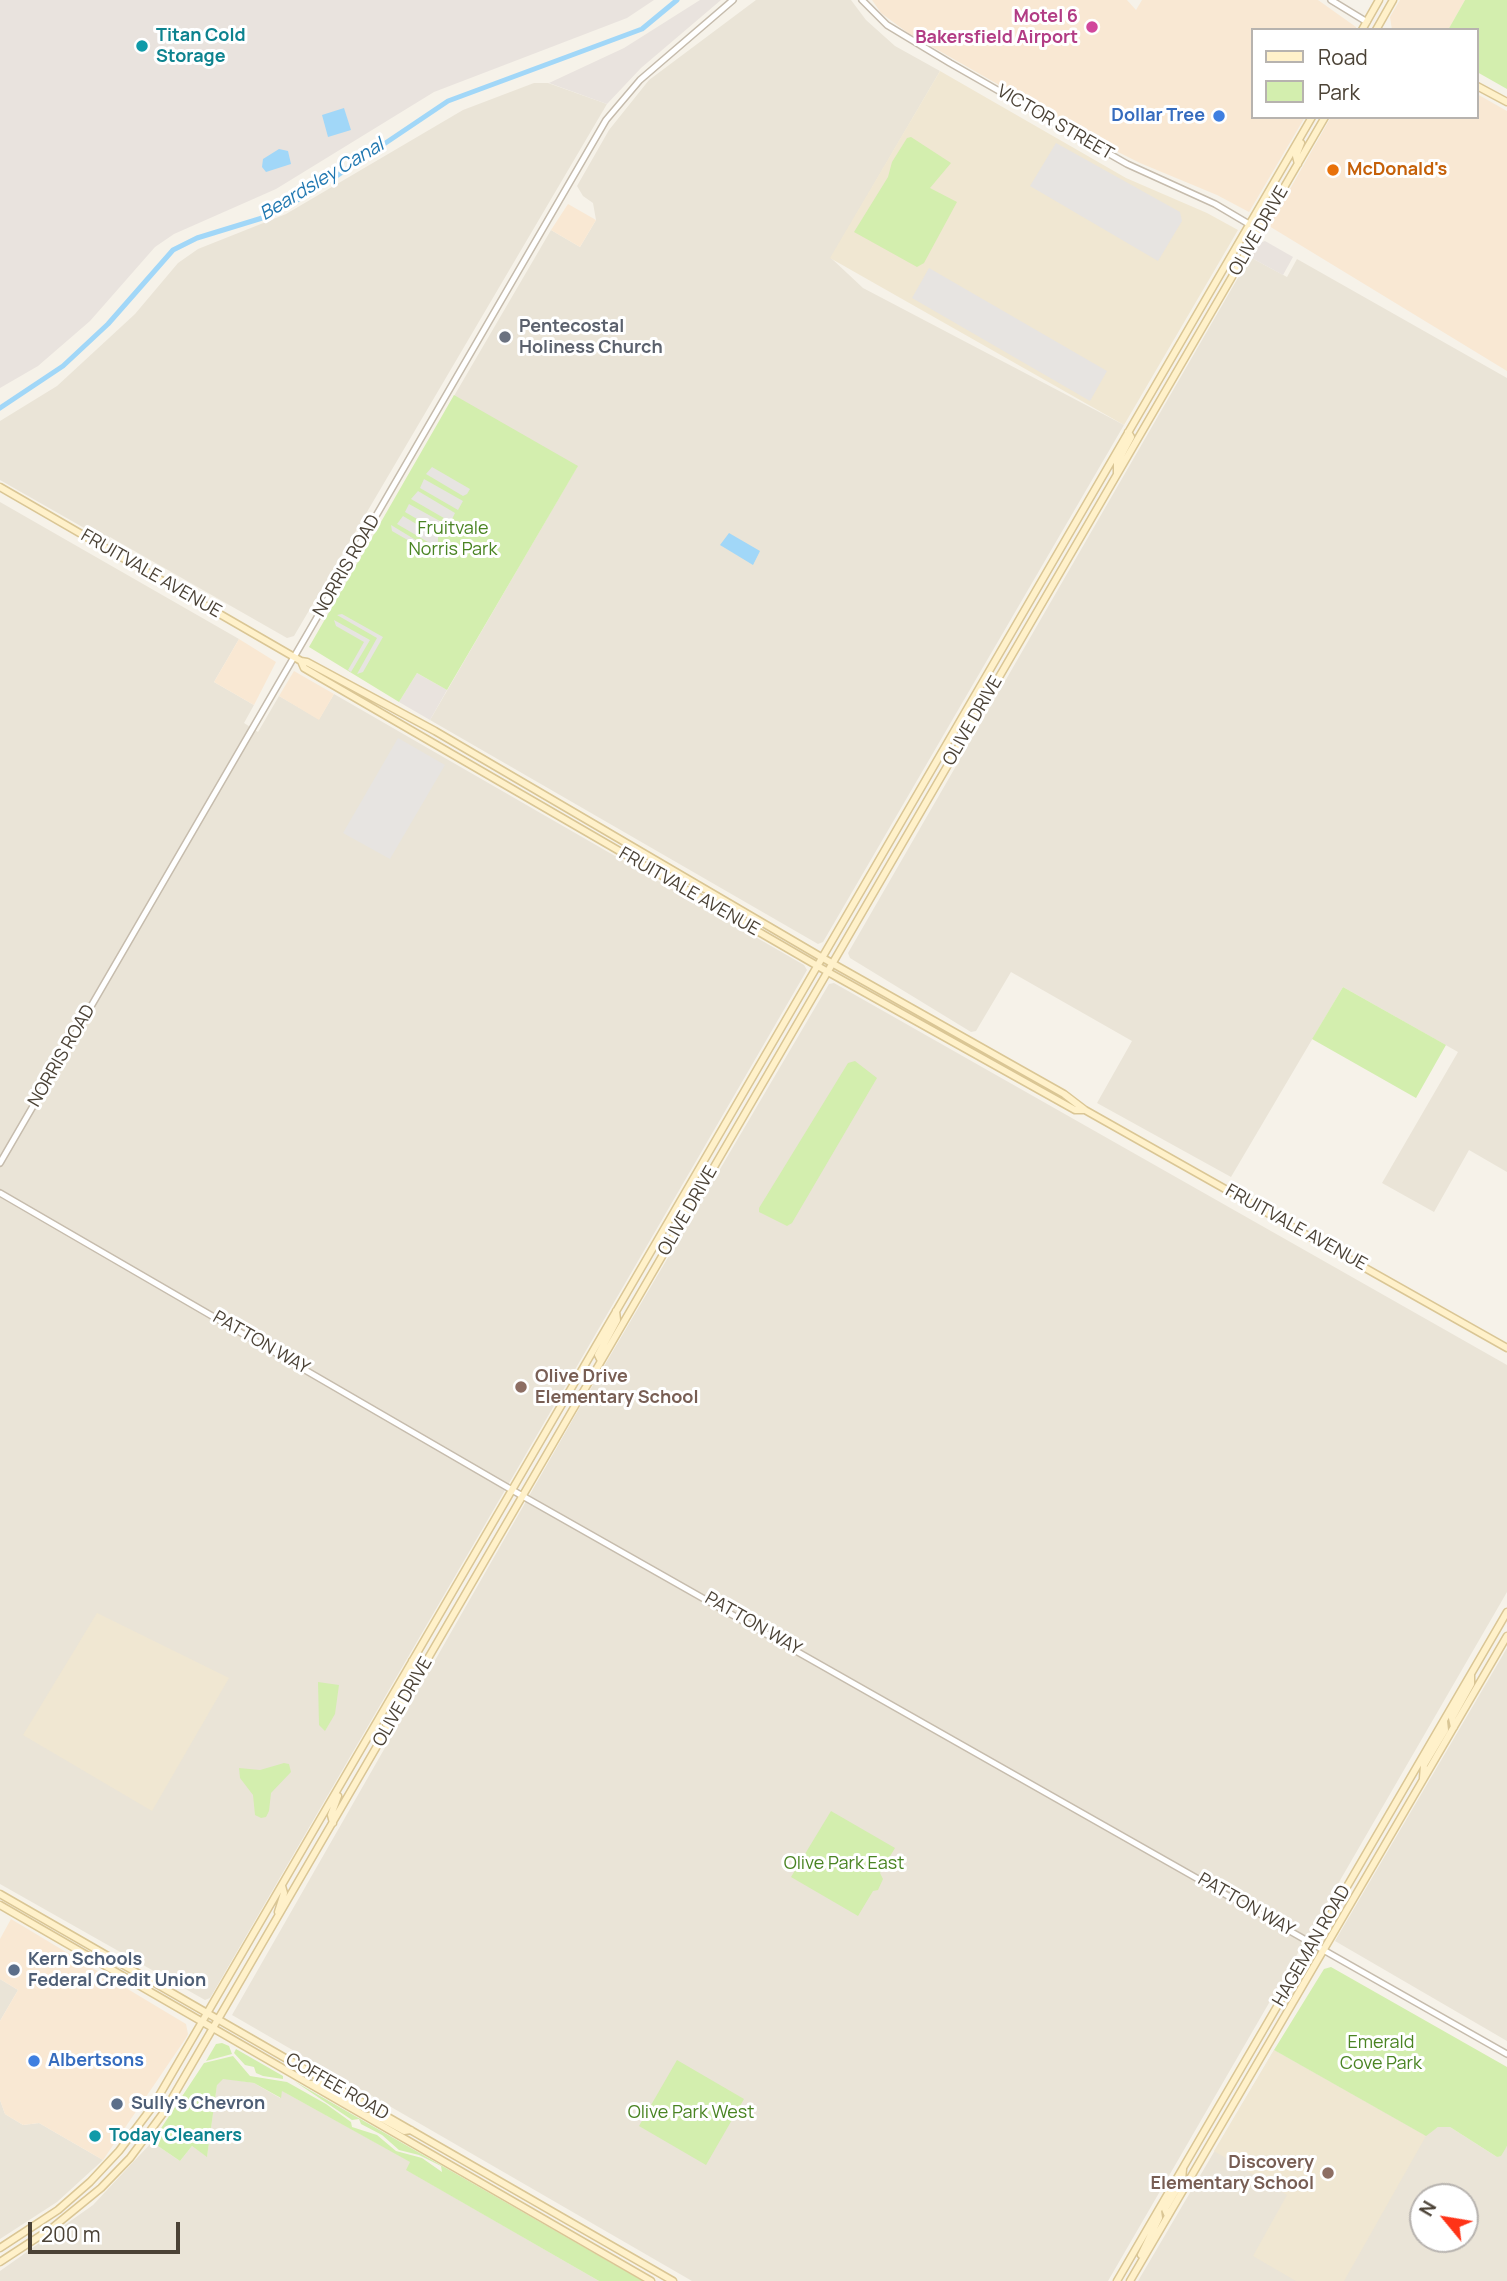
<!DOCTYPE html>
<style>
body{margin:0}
#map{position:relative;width:1507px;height:2281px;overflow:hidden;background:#f6f2e9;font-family:Manrope,sans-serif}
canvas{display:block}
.legend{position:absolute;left:1251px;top:28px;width:228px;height:91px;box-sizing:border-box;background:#fff;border:2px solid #b7b3af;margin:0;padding:9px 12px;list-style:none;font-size:21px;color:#4b4236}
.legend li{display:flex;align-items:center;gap:14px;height:35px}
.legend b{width:35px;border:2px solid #b7b3af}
.north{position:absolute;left:1409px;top:2183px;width:70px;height:70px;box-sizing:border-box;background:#fff;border:2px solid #b7b3af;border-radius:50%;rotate:300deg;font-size:19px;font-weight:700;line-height:28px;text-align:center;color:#4b4236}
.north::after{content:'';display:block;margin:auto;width:24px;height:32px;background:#ff3317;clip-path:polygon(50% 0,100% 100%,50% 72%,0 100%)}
.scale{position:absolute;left:28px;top:2222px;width:152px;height:32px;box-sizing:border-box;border:4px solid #4b4236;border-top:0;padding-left:9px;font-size:21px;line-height:24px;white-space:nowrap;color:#4b4236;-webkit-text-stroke:5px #fff;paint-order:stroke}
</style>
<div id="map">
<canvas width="1507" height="2281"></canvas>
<ul class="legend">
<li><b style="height:9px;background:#fff1ca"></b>Road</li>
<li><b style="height:19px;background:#d3eeae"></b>Park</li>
</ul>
<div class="north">N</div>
<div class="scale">200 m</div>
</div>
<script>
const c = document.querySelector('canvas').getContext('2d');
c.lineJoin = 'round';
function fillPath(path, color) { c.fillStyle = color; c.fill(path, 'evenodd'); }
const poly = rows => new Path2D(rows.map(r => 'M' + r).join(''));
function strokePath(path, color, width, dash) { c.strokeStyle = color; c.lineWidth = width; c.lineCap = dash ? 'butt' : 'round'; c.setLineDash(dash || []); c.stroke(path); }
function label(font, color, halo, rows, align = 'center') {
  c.font = font + ' Manrope,sans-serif'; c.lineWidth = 6; c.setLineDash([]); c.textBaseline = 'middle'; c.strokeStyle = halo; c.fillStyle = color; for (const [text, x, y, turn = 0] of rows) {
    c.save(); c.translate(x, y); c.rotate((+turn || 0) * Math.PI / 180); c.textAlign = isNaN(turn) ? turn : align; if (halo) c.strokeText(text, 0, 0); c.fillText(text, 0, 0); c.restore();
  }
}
const residential = poly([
 [756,0,851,0,866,20,895,46,940,71,831,258,863,288,1124,425,823,942,818,944,430,720,577,467,454,396,551,230,580,247,596,220,593,203,583,196,577,186,609,130,649,80],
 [534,83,548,83,607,104,294,636,287,638,110,537,107,541,0,480,0,421,57,386,135,314,178,263,198,249,286,214,463,110],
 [1250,257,1287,277,1297,259,1507,378,1507,1172,1469,1150,1434,1212,1382,1183,1458,1052,1343,987,1231,1177,1097,1103,1132,1041,1011,972,976,1031,971,1032,850,958,848,953],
 [0,502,239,639,214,682,254,705,244,723,258,732,279,696,319,719,334,694,804,965,807,970,210,1998,205,2000,0,1884],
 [834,983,1507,1365,1507,1592,1108,2281,692,2281,232,2015,580,1407,829,984],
 [1507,1648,1507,2041,1335,1941],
 [0,1979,18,1990,0,2021],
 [1274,2050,1425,2135,1438,2127,1450,2127,1497,2157,1507,2146,1507,2281,1138,2281],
 [1423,2197,1465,2197,1465,2239,1423,2239],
 [223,2078,254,2083,280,2098,282,2090,286,2093,411,2162,407,2170,599,2281,0,2281,0,2271,93,2205,152,2142,180,2161,192,2146,207,2156,217,2084],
 [0,2100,5,2114,23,2125,39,2123,103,2160,57,2202,0,2239]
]);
const commercial = poly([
 [872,0,1127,0,1136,10,1142,0,1318,0,1356,27,1356,30,1253,30,1253,117,1305,117,1249,212,1217,195,1140,163,1106,146,908,33,881,13],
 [1400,0,1465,0,1448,30,1392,30,1390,17],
 [1477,94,1507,111,1507,371,1269,226,1331,117,1477,117],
 [568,204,596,220,580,247,551,230],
 [239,639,276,662,254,705,214,682],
 [294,671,334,694,319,720,279,696],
 [11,1919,186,2024,188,2034,186,2038,103,2160,39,2123,23,2125,5,2114,0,2100,0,2021,18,1990,0,1979,0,1939]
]);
const industrial = poly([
 [0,0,654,0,627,18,434,92,276,189,174,234,155,247,90,321,38,366,0,388],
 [700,0,721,0,641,68,607,104,549,83,624,48],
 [1265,241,1293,257,1283,275,1250,257,1259,243],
 [417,673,447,690,430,720,399,702]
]);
const education = poly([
 [940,71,1126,178,1207,213,1238,230,1124,425,830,258],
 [97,1613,229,1678,152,1811,23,1735],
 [1274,2050,1426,2136,1344,2281,1296,2281,1253,2256,1287,2195,1214,2151]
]);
const green = poly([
 [1465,0,1507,0,1507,89,1477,72,1477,30,1448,30],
 [911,137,951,163,930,188,957,202,924,263,917,267,854,232,888,177,892,162,907,138],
 [454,395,578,466,447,690,417,673,399,702,309,647],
 [1343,987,1446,1045,1416,1098,1312,1039],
 [855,1061,877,1078,792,1223,787,1226,759,1212,759,1208,848,1063],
 [318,1682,339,1685,335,1714,325,1731,319,1725],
 [284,1763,289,1764,291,1772,271,1793,269,1811,266,1817,261,1818,255,1815,253,1795,240,1778,239,1768,260,1770],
 [831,1811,895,1848,880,1873,883,1879,878,1890,873,1891,858,1916,791,1877],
 [1331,1967,1507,2067,1507,2146,1501,2156,1497,2157,1450,2127,1438,2127,1426,2136,1274,2050,1324,1969],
 [222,2043,229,2046,232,2054,206,2061,216,2044],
 [236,2049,283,2076,283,2079,263,2076,256,2073,254,2067,245,2065,234,2053],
 [233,2056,250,2076,287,2082,326,2104,351,2122,352,2127,377,2135,396,2151,422,2158,442,2172,441,2166,419,2155,399,2150,382,2135,361,2124,359,2119,352,2120,294,2081,643,2281,599,2281,406,2170,410,2162,282,2091,281,2098,254,2083,223,2079,217,2085,207,2157,192,2146,180,2161,152,2142,204,2063],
 [677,2060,744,2099,706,2165,639,2126]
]);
const parking = poly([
 [1056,143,1180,212,1182,221,1158,261,1030,186],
 [929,268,1107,371,1090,401,912,298],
 [432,467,470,489,467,494,463,496,426,474],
 [424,479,463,501,458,510,420,488],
 [418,491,455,513,452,519,449,521,411,499],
 [409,504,447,525,443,534,405,512],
 [403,516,438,537,438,544,433,545,397,524],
 [391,525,439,554,437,557,392,531],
 [342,614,383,637,363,672,357,674,377,638,337,615],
 [334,620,370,640,351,672,348,670,364,642,336,626],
 [398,738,445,765,390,859,343,833]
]);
const water = poly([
 [344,108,351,130,328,137,322,115],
 [279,149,288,151,291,164,266,172,262,167,263,159],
 [729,533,760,551,753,565,720,545]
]);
const canal = poly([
 [0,408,63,366,108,324,173,250,197,238,272,215,332,179,448,101,642,29,677,0]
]);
const tertiary = poly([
 [862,0,887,25,950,63,1127,164,1215,204,1259,230],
 [1331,0,1367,22],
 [0,1163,606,120,640,80,733,0],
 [0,1193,512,1490,1507,2054]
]);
const secondary = poly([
 [1362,30,1379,0],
 [1376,30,1393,0],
 [1477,86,1507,102],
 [1298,164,1296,156,1301,143],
 [1117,474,1117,463,1131,437,1128,432],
 [0,487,301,661,307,662,435,731,821,957,1064,1094,1085,1110,1507,1348],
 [301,661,304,668,321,678,828,972,1075,1110,1085,1110],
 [681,1218,689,1191],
 [601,1361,598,1355,617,1320,616,1311],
 [402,1704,400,1695,414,1671,412,1661],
 [386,1724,394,1704,391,1698],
 [1454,1727,1452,1718,1471,1684,1471,1675],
 [1423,1778,1424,1765,1445,1730,1444,1721],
 [333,1823,331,1815,338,1796],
 [0,1894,673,2281],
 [0,1905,651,2281],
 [278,1912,284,1893,282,1886],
 [310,2084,318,2084,354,2103,367,2104],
 [366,2116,377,2116,404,2131,411,2130],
 [1168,2216,1165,2209,1182,2180,1183,2169],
 [0,2248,58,2210,90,2182,119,2151,153,2106,1312,117],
 [1141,2255,1159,2218,1158,2211],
 [0,2262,52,2228,101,2188,130,2158,164,2112,1325,117],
 [1117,2281,1507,1612],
 [1130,2281,1507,1636]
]);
const markers = [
 [1092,27,7,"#d1479c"],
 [142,46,7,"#0f9aa8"],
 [1219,116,7,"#3f7fe0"],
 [1333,170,7,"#e8710a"],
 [505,337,7,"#6b7280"],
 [521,1387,7,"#8d6e63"],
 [14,1970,7,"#5c6f8a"],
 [34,2061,7,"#3f7fe0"],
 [117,2104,7,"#5c6f8a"],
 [95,2136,7,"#0f9aa8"],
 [1328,2173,7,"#8d6e63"]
];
const hotelNames = [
 ["Motel 6",1078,17],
 ["Bakersfield Airport",1078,38]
];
const cultureNames = [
 ["Titan Cold",156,36],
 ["Storage",156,57],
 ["Today Cleaners",109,2136]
];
const shopNames = [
 ["Dollar Tree",1205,116],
 ["Albertsons",48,2061,"left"]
];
const streetNames = [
 ["VICTOR STREET",1055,123,30],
 ["OLIVE DRIVE",1259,231,-60],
 ["NORRIS ROAD",347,566,-60],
 ["FRUITVALE AVENUE",151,574,30],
 ["OLIVE DRIVE",973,721,-60],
 ["FRUITVALE AVENUE",689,892,30],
 ["NORRIS ROAD",62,1056,-60],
 ["OLIVE DRIVE",688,1211,-60],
 ["FRUITVALE AVENUE",1296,1228,29],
 ["PATTON WAY",261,1343,30],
 ["PATTON WAY",753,1624,30],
 ["OLIVE DRIVE",403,1702,-60],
 ["PATTON WAY",1246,1905,30],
 ["HAGEMAN ROAD",1312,1946,-60],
 ["COFFEE ROAD",337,2087,30]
];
const foodNames = [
 ["McDonald's",1347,170]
];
const worshipNames = [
 ["Pentecostal",519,327],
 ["Holiness Church",519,348]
];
const parkNames = [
 ["Fruitvale",453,529],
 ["Norris Park",453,550],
 ["Olive Park East",844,1864],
 ["Emerald",1381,2043],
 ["Cove Park",1381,2064],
 ["Olive Park West",691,2113]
];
const educationNames = [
 ["Olive Drive",535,1377],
 ["Elementary School",535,1398],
 ["Discovery",1314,2163,"right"],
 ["Elementary School",1314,2184,"right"]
];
const serviceNames = [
 ["Kern Schools",28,1960],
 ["Federal Credit Union",28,1981],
 ["Sully's Chevron",131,2104]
];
const waterNames = [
 ["Beardsley Canal",322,180,-31]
];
fillPath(residential, '#eae4d7');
fillPath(commercial, '#f9e8d3');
fillPath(industrial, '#e9e3de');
fillPath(education, '#f0e7d2');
fillPath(green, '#d3eeae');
fillPath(parking, '#e7e4e1');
fillPath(water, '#a1d7f8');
strokePath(canal, '#a1d7f8', 5);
strokePath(tertiary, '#c6bcad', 8);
strokePath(secondary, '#dac695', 9);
strokePath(tertiary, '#fff', 5);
strokePath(secondary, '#fff1ca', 6);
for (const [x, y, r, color] of markers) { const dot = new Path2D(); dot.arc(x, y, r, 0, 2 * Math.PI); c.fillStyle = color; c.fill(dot); strokePath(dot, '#fff', 2.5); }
label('bold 18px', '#b23c85', '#fff', hotelNames, 'right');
label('bold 18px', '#0d838f', '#fff', cultureNames, 'left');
label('bold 18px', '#366cbe', '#fff', shopNames, 'right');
label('18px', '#4b4236', '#fff', streetNames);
label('bold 18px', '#c56008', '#fff', foodNames, 'left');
label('bold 18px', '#5b616d', '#fff', worshipNames, 'left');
label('18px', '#4a8423', '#fff', parkNames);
label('bold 18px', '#785e54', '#fff', educationNames, 'left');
label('bold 18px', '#4e5e75', '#fff', serviceNames, 'left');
label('italic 19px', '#2178b1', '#fff', waterNames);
</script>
